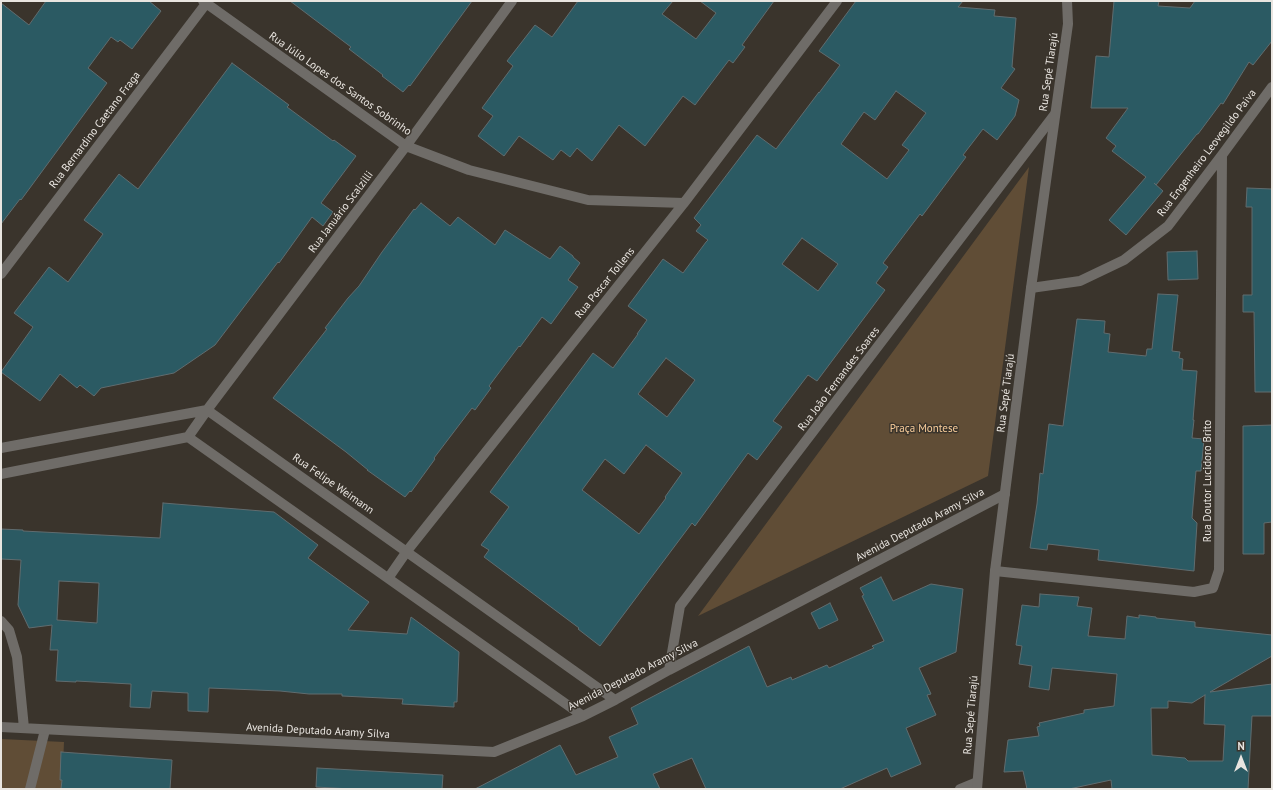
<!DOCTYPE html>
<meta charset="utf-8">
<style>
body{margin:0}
#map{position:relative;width:1273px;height:790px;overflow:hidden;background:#3a342c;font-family:"PT Sans",sans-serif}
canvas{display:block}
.frame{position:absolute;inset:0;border:2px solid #e9e5e0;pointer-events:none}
.north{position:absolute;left:1221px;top:738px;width:40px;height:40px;-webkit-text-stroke:3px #3a342c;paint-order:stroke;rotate:0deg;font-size:11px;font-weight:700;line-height:16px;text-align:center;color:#e9e5e0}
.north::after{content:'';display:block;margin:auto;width:14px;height:18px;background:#e9e5e0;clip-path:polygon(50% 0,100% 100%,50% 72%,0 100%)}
</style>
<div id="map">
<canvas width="1273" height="790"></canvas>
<div class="frame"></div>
<div class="north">N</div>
</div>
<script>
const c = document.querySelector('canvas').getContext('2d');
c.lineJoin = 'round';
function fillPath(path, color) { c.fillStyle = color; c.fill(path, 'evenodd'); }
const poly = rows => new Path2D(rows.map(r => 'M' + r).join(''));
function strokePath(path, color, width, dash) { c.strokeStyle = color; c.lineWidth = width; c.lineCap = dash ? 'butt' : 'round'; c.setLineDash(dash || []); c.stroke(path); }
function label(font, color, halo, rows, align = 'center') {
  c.font = font + ' "PT Sans",sans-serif'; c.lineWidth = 3; c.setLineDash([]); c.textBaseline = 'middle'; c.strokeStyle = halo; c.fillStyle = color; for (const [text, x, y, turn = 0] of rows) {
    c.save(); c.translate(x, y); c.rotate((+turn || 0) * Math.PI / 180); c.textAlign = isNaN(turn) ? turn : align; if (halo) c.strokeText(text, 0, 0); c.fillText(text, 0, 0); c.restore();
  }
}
const green = poly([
 [1029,167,988,476,698,616],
 [1,739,64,742,62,789,1,789]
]);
const building = poly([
 [46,1,149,1,161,11,132,49,120,40,118,42,111,37,88,68,107,83,21,200,20,199,1,224,1,3,29,25,46,1],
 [290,1,472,1,410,86,409,85,403,92,382,76,383,75,349,49,351,47,290,1],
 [578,1,673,1,662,14,696,39,716,13,700,1,774,1,742,45,745,47,733,63,729,60,695,105,683,96,645,146,619,125,592,161,577,148,570,157,561,150,553,160,519,136,504,156,478,136,493,116,482,108,513,66,507,61,535,25,552,37,578,1],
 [856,1,963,1,958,7,995,10,994,16,1016,18,1012,67,1015,69,1001,88,1019,100,1015,116,997,140,983,129,963,155,966,157,922,216,920,214,883,263,888,267,876,283,885,290,817,381,808,375,773,421,782,427,757,460,748,453,695,526,692,523,600,646,578,629,579,628,484,557,489,550,481,545,509,507,490,492,593,353,613,368,638,334,637,334,647,320,628,306,663,259,683,273,706,242,708,240,696,231,701,225,694,218,757,135,776,149,819,92,819,93,840,65,819,51,856,1],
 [896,91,926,113,902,145,909,150,887,179,841,144,864,112,875,120,896,91],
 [802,238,838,264,818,291,782,264,802,238],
 [666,358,695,380,667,417,638,394,666,358],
 [646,445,682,473,665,497,666,498,639,534,582,490,605,459,624,474,646,445],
 [1114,1,1159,1,1158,6,1190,8,1195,1,1272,1,1272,41,1253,65,1249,62,1223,104,1221,103,1198,134,1197,134,1156,185,1154,183,1163,191,1126,235,1109,220,1146,177,1112,151,1116,146,1106,138,1128,108,1091,108,1096,56,1109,57,1114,1],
 [232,63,289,105,287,107,333,141,334,140,356,156,321,203,333,212,323,226,312,217,279,263,278,262,215,345,174,373,101,388,94,396,80,385,77,388,60,374,40,401,1,372,33,327,14,313,49,267,68,282,103,234,84,220,119,174,138,189,232,63],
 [1247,188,1272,189,1272,392,1255,392,1254,312,1243,312,1243,295,1252,295,1252,207,1246,207,1247,188],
 [421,203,450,226,458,217,495,245,505,230,550,259,560,246,573,256,573,257,580,263,568,280,578,287,551,324,542,317,520,347,519,346,489,386,491,388,475,410,472,408,434,458,435,459,411,492,410,491,405,497,367,470,368,470,346,452,273,398,327,329,325,328,348,298,359,286,382,252,414,209,415,210,421,203],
 [1197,251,1198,279,1168,280,1167,252,1197,251],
 [1158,294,1178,295,1172,351,1180,352,1179,358,1183,359,1182,370,1197,371,1193,420,1194,420,1192,438,1204,439,1201,471,1196,471,1192,518,1197,523,1194,571,1098,560,1099,550,1048,544,1047,550,1030,548,1037,504,1040,473,1043,474,1049,424,1063,426,1077,319,1105,321,1104,333,1110,334,1108,352,1146,356,1147,349,1152,349,1158,294],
 [1272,425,1272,522,1264,523,1264,554,1243,554,1243,426,1272,425],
 [163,503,274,512,318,545,308,558,369,602,348,630,407,634,411,617,459,652,457,702,454,702,454,707,402,704,403,699,342,696,342,694,309,694,280,691,209,688,208,712,188,711,188,693,152,691,150,708,130,707,131,684,76,681,76,682,56,681,58,650,50,650,52,625,29,628,18,605,21,560,1,559,1,529,23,530,23,531,160,538,163,503],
 [59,581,99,583,97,623,57,620,59,581],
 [881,577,893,601,931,584,963,589,956,652,919,668,931,694,927,695,936,715,906,728,921,764,891,777,887,768,840,789,706,789,692,758,653,774,660,789,475,789,560,745,576,775,618,757,609,737,638,724,631,708,749,646,767,687,791,677,792,680,827,665,829,668,874,648,872,646,884,641,862,596,864,595,860,588,881,577],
 [1040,594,1079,597,1077,606,1092,608,1088,636,1125,639,1127,616,1139,618,1139,615,1156,617,1156,618,1195,622,1195,627,1272,635,1272,656,1210,692,1272,684,1272,716,1252,716,1248,789,1112,789,1111,780,1069,789,1027,789,1023,771,1004,772,1008,740,1039,736,1037,727,1040,726,1039,723,1084,713,1084,710,1114,706,1117,674,1052,668,1049,690,1029,687,1032,666,1019,664,1022,646,1016,645,1022,605,1039,607,1040,594],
 [1205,695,1204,724,1225,725,1223,761,1188,761,1185,758,1152,755,1151,708,1168,708,1168,701,1192,703,1205,695],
 [830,603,838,620,819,629,811,613,830,603],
 [61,752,172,760,170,789,61,789,62,780,60,780,61,752],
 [317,768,443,775,442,789,351,789,316,787,317,768]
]);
const service = poly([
 [30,789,45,730]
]);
const minor = poly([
 [203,1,406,146,469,170,588,200,684,203],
 [1,274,208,1],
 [1031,288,1080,281,1124,260,1168,226,1222,155,1272,87],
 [188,437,207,410,406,146,512,1],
 [1,448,207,410,615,700],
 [1,474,188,437,583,716],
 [995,571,1194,592,1213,588,1219,570,1222,155],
 [389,577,407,551,684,203,837,1],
 [1,621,9,630,17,657,24,728],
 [669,670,680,606,1055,114],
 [1,727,494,752,583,716,615,700,669,670,1005,494],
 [960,789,977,782]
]);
const tertiary = poly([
 [977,789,995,571,1031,288,1068,24,1067,1]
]);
const streetNames = [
 ["Rua Sepé Tiarajú",1049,72,-82],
 ["Rua Júlio Lopes dos Santos Sobrinho",340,84,35],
 ["Rua Bernardino Caetano Fraga",95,130,-53],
 ["Rua Engenheiro Leovegildo Paiva",1207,153,-53],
 ["Rua Januário Scalzilli",341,212,-53],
 ["Rua Poscar Tollens",605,283,-51],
 ["Rua João Fernandes Soares",839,379,-53],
 ["Rua Sepé Tiarajú",1006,393,-83],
 ["Rua Doutor Lucidoro Brito",1208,481,-90],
 ["Rua Felipe Weimann",333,484,35],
 ["Avenida Deputado Aramy Silva",920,525,-28],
 ["Avenida Deputado Aramy Silva",633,675,-27],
 ["Rua Sepé Tiarajú",971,715,-85],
 ["Avenida Deputado Aramy Silva",318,731,3]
];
const parkNames = [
 ["Praça Montese",924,429]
];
fillPath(green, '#604d36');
fillPath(building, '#2b5a63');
strokePath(building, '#606c6f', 1);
strokePath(service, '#6f6c68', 10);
strokePath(minor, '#6f6c68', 10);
strokePath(tertiary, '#6f6c68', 10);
label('11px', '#e9e5e0', '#3a342c', streetNames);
label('11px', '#f8cc99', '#3a342c', parkNames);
</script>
